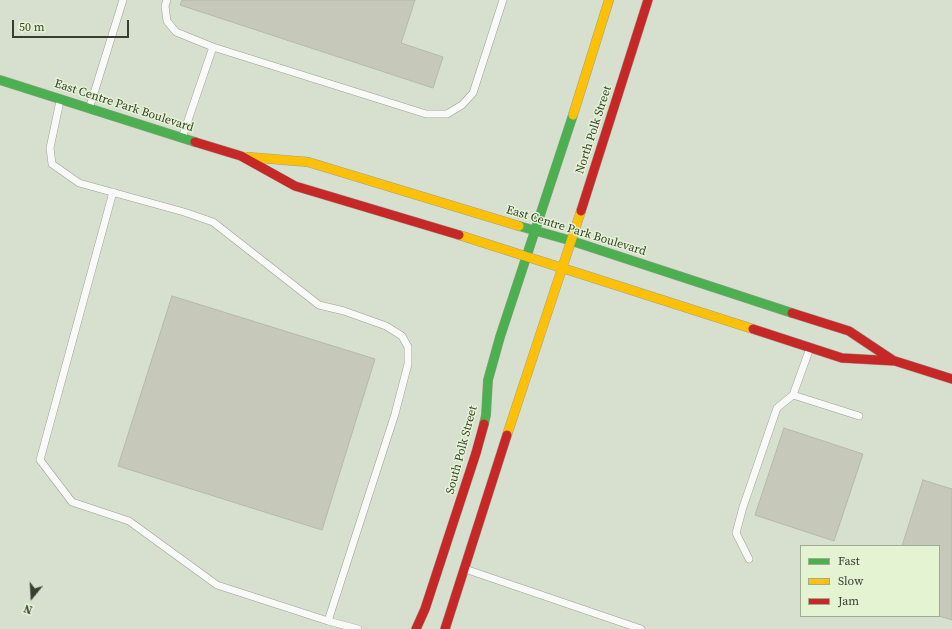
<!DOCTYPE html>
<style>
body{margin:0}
#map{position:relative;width:952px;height:629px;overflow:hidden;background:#d7dfce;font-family:"Source Serif 4",serif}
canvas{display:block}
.legend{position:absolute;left:800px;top:545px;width:140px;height:72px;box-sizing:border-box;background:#e4f4d3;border:1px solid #9fac93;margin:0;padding:5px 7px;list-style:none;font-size:12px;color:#383f32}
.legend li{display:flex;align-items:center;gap:8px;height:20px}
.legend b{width:20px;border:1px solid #9fac93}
.north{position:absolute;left:12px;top:577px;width:40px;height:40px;-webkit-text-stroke:3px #e4f4d3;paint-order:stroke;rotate:198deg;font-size:11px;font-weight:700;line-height:16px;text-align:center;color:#383f32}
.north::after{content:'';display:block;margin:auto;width:14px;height:18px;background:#383f32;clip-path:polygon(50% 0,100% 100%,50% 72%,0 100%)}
.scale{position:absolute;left:12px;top:20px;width:117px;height:18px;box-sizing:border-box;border:2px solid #383f32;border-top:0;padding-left:5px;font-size:12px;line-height:14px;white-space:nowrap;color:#383f32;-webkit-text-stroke:3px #e4f4d3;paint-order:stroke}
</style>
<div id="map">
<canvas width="952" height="629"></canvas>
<ul class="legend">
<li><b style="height:5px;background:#4caf50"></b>Fast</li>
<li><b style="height:5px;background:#ffc107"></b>Slow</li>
<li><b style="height:5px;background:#c62828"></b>Jam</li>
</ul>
<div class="north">N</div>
<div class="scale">50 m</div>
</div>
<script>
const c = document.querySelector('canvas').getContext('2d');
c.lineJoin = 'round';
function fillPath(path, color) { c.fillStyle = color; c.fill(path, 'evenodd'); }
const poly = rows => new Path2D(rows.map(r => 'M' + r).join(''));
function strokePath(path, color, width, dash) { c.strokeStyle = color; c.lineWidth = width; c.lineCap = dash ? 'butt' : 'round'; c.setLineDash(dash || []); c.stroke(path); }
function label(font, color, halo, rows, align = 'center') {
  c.font = font + ' "Source Serif 4",serif'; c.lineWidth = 3; c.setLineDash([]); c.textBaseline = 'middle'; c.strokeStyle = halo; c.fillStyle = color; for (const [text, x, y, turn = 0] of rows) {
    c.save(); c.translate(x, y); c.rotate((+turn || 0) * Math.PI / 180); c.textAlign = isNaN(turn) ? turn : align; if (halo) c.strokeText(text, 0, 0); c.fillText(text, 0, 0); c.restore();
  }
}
const building = poly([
 [182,0,415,0,401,43,443,57,433,88,180,5,182,0],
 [172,296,375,359,322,530,118,466,172,296],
 [784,428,863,454,834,541,755,515,784,428],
 [923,480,952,489,952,620,939,616,939,546,902,546,923,480]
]);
const lane = poly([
 [167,0,165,6,167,21,176,32,213,47,426,114,447,114,462,105,473,93,503,0],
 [60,101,50,148,52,164,79,183,184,212,213,222,319,305,344,311,386,326,402,336,408,347,408,364,395,414,328,621,358,629],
 [90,106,123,0],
 [183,135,213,47],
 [113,192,40,460,72,502,129,521,217,585,328,621],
 [793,395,859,416],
 [749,559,736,533,743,507,777,408,793,395,810,348],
 [465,569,641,629]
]);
const fast = poly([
 [0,80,195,142],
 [519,226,572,241,792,313],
 [484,424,486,415,488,380,500,337,573,115]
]);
const slow = poly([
 [573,115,609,0],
 [248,157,308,162,519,226],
 [459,235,753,329],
 [507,435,581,211]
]);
const jam = poly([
 [195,142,241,156,295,186,459,235],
 [581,211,648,0],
 [792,313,849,331,894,361],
 [753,329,842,358,895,361,952,379],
 [416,629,425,609,476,453,484,424],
 [445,629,507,435]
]);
const streetNames = [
 ["East Centre Park Boulevard",124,106,18],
 ["North Polk Street",594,130,-72],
 ["East Centre Park Boulevard",576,231,17],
 ["South Polk Street",462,450,-75]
];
fillPath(building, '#c6c8ba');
strokePath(building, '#b6b8aa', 1);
strokePath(lane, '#9aa093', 8);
strokePath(fast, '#9aa093', 10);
strokePath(slow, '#9aa093', 10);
strokePath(jam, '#9aa093', 10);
strokePath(lane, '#f9faf8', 7);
strokePath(fast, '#4caf50', 9);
strokePath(slow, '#ffc107', 9);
strokePath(jam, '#c62828', 9);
label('12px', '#383f32', '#e4f4d3', streetNames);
</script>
